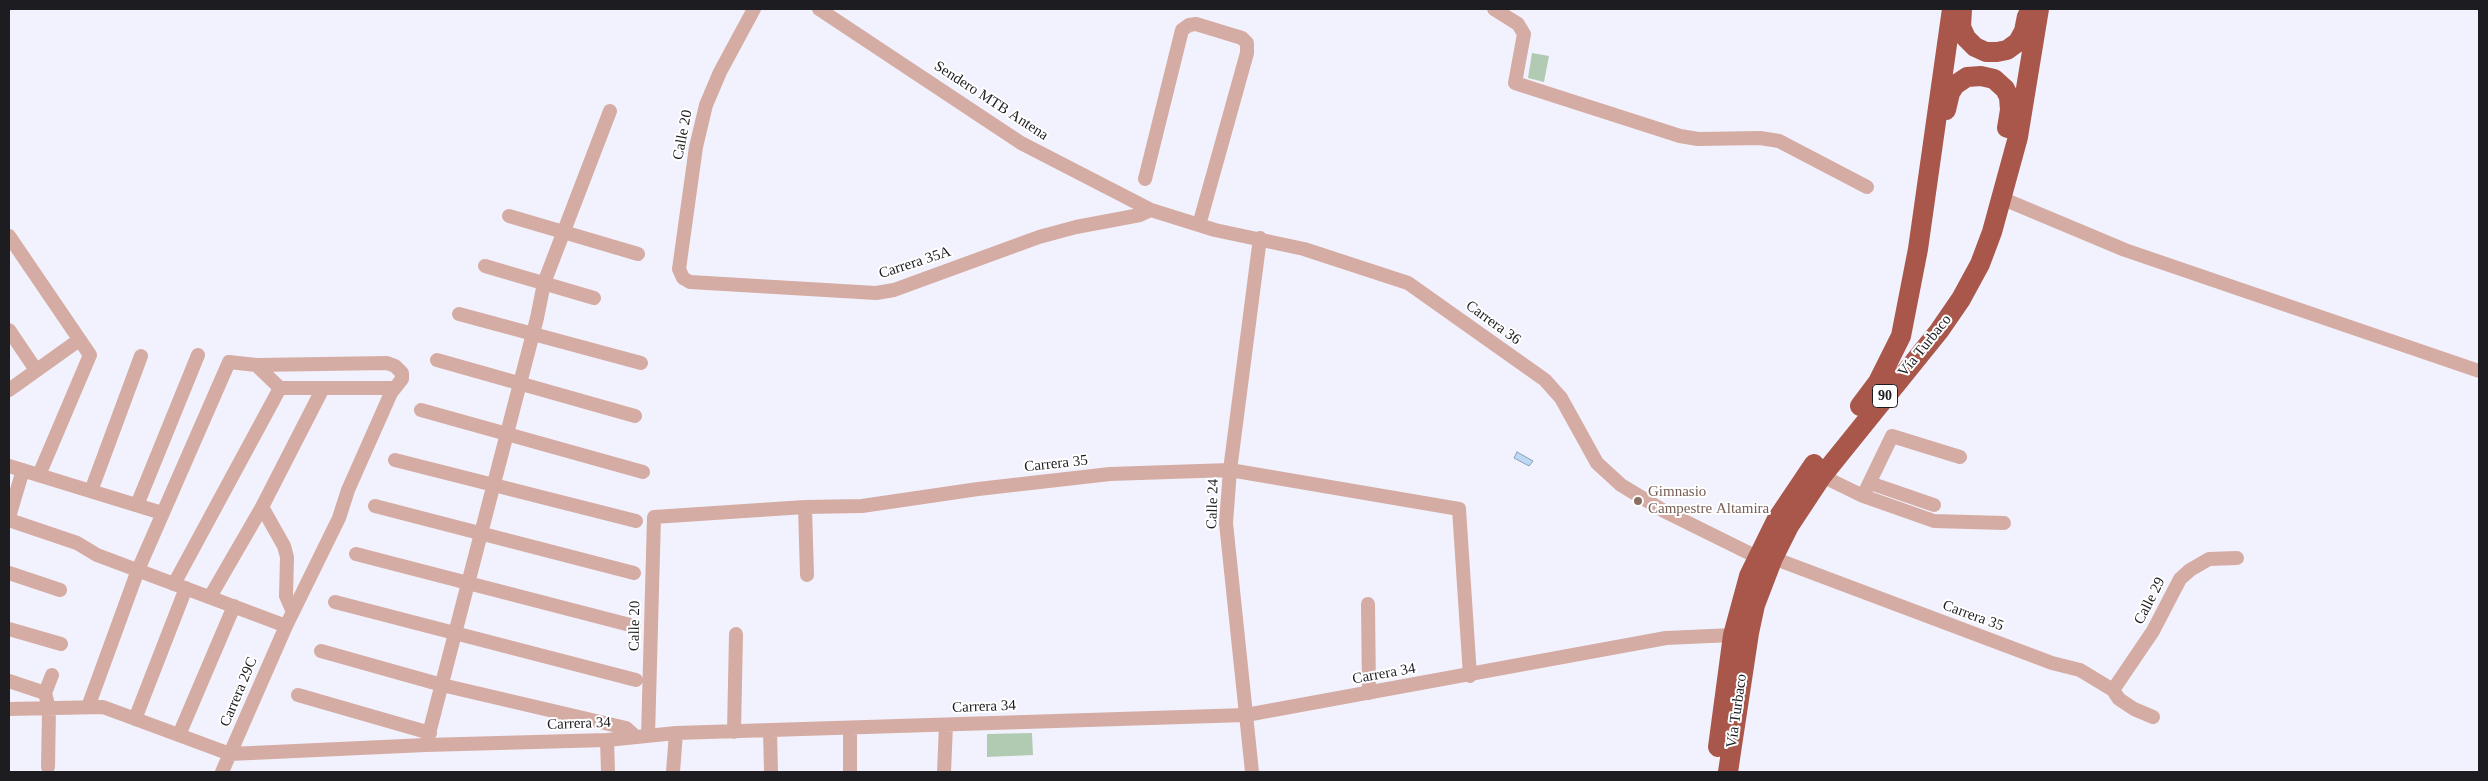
<!DOCTYPE html>
<meta charset="utf-8">
<style>
body{margin:0}
#map{position:relative;width:2488px;height:781px;overflow:hidden;background:#f2f2fe;font-family:Georgia,serif}
canvas{display:block}
.frame{position:absolute;inset:0;border:10px solid #1d1d21;pointer-events:none}
</style>
<div id="map">
<canvas width="2488" height="781"></canvas>
<div class="frame"></div>
</div>
<script>
const c = document.querySelector('canvas').getContext('2d');
c.lineJoin = 'round';
function fillPath(path, color) { c.fillStyle = color; c.fill(path, 'evenodd'); }
const poly = rows => new Path2D(rows.map(r => 'M' + r).join(''));
function strokePath(path, color, width, dash) { c.strokeStyle = color; c.lineWidth = width; c.lineCap = dash ? 'butt' : 'round'; c.setLineDash(dash || []); c.stroke(path); }
function label(font, color, halo, rows, align = 'center') {
  c.font = font + ' Georgia,serif'; c.lineWidth = 4; c.setLineDash([]); c.textBaseline = 'middle'; c.strokeStyle = halo; c.fillStyle = color; for (const [text, x, y, turn = 0] of rows) {
    c.save(); c.translate(x, y); c.rotate((+turn || 0) * Math.PI / 180); c.textAlign = isNaN(turn) ? turn : align; if (halo) c.strokeText(text, 0, 0); c.fillText(text, 0, 0); c.restore();
  }
}
const green = poly([
 [1532,53,1549,56,1544,82,1528,78],
 [1032,733,1033,755,987,757,987,734]
]);
const water = poly([
 [1517,452,1533,461,1529,466,1514,458,1517,452]
]);
const minor = poly([
 [754,9,720,72,706,105,696,147,679,269,683,278,690,282,876,293,894,290,1039,237,1076,227,1140,215,1151,210],
 [819,9,1021,143,1151,210,1215,230,1304,249,1408,283,1545,380,1561,398,1597,463,1621,485,1664,511,1757,557],
 [1494,9,1518,24,1524,34,1515,83,1680,136,1698,139,1760,138,1779,141,1867,187],
 [1145,179,1182,30,1189,25,1196,24,1242,38,1247,43,1247,53,1199,225],
 [2001,198,2125,250,2479,371],
 [509,216,638,254],
 [9,236,90,355,39,475],
 [485,266,594,298],
 [459,314,641,363],
 [9,330,36,370],
 [437,360,635,416],
 [9,390,79,340],
 [421,410,643,472],
 [395,460,636,521],
 [9,466,162,513],
 [1822,476,1863,496,1934,521,2004,523],
 [1870,483,1934,505],
 [91,491,141,356],
 [1863,496,1892,436,1960,457],
 [137,505,198,355],
 [375,506,634,573],
 [262,507,284,546,287,557,286,596,293,612],
 [805,507,807,575],
 [9,517,23,470],
 [9,520,77,543,97,555,286,626],
 [356,554,634,626],
 [1773,558,2052,663,2080,670,2113,690,2119,699,2134,709,2153,717],
 [9,573,60,590],
 [174,584,280,388],
 [210,597,262,507,323,388],
 [335,602,636,680],
 [1368,604,1369,693],
 [9,629,61,644],
 [321,651,442,685,626,728,636,737],
 [9,681,45,693,49,709,48,767],
 [2113,690,2153,631,2180,579,2190,570,2209,559,2237,558],
 [45,693,52,675],
 [298,695,430,733],
 [88,707,138,570,229,362,256,365,280,388,395,388],
 [9,709,103,707,230,754,426,745,607,740,676,733,1246,715,1666,638,1733,635],
 [135,719,186,588],
 [770,730,771,772],
 [734,732,736,634],
 [179,735,234,606],
 [648,736,654,517,805,507,862,506,978,489,1110,474,1230,470,1459,509,1470,676],
 [607,740,608,772],
 [426,745,537,318,544,283,610,111],
 [222,772,286,626,339,518,348,490,391,393,402,379,402,373,395,366,387,363,256,365],
 [673,772,676,733],
 [850,772,850,728],
 [944,772,946,725],
 [1252,772,1226,523,1230,470,1260,238]
]);
const highway = poly([
 [1962,9,1961,27,1966,38,1975,47,1986,52,1997,52,2007,50,2018,42,2024,31,2027,16],
 [1946,110,1950,93,1955,85,1967,77,1981,76,1994,79,2005,89,2009,97,2010,110,2007,128],
 [1860,406,1878,382,1901,336,1918,249,1952,9],
 [1718,747,1733,635,1749,576,1777,519,1814,464],
 [1728,772,1749,633,1755,605,1773,558,1789,526,1822,476,1939,331,1961,299,1980,264,1992,232,2018,137,2039,9]
]);
const markers = [
 [1638,501,5,"#8d6e63"]
];
const shields = [
 [1885,396,25]
];
const shieldNames = [
 ["90",1885,396]
];
const streetNames = [
 ["Sendero MTB Antena",991,101,33],
 ["Calle 20",683,135,-79],
 ["Carrera 35A",915,263,-18],
 ["Carrera 36",1493,323,36],
 ["Vía Turbaco",1925,346,-51],
 ["Carrera 35",1056,464,-6],
 ["Calle 24",1213,504,-88],
 ["Calle 29",2150,601,-63],
 ["Carrera 35",1973,616,20],
 ["Calle 20",635,626,-89],
 ["Carrera 34",1384,674,-10],
 ["Carrera 29C",239,692,-67],
 ["Carrera 34",984,707,-2],
 ["Vía Turbaco",1737,711,-82],
 ["Carrera 34",579,724,-2]
];
const educationNames = [
 ["Gimnasio",1648,492],
 ["Campestre Altamira",1648,509]
];
fillPath(green, '#b1cab2');
fillPath(water, '#bdd8f5');
strokePath(water, '#8da0b5', 1);
strokePath(minor, '#d5aca4', 14);
strokePath(highway, '#a9574a', 20);
for (const [x, y, r, color] of markers) { const dot = new Path2D(); dot.arc(x, y, r, 0, 2 * Math.PI); c.fillStyle = color; c.fill(dot); strokePath(dot, '#fff', 2); }
for (const [x, y, w] of shields) { const box = new Path2D(); box.roundRect(x - w / 2, y - 11.5, w, 23, 4); c.fillStyle = '#fff'; c.fill(box); strokePath(box, '#1d1d21', 1); }
label('bold 14px', '#1d1d21', null, shieldNames);
label('15px', '#1d1d21', '#fff', streetNames);
label('15px', '#785e54', '#fff', educationNames, 'left');
</script>
